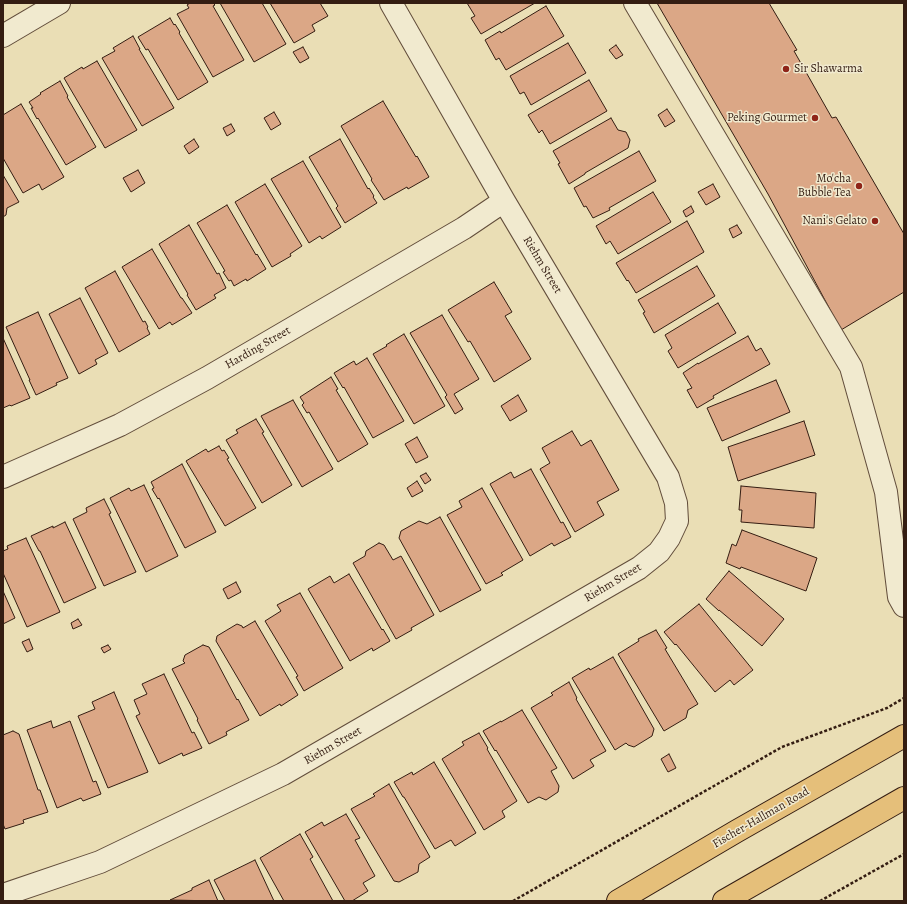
<!DOCTYPE html>
<style>
body{margin:0}
#map{position:relative;width:907px;height:904px;overflow:hidden;background:#eadeb5;font-family:Alegreya,serif}
canvas{display:block}
.frame{position:absolute;inset:0;border:4px solid #341d12;pointer-events:none}
</style>
<div id="map">
<canvas width="907" height="904"></canvas>
<div class="frame"></div>
</div>
<script>
const c = document.querySelector('canvas').getContext('2d');
c.lineJoin = 'round';
function fillPath(path, color) { c.fillStyle = color; c.fill(path, 'evenodd'); }
const poly = rows => new Path2D(rows.map(r => 'M' + r).join(''));
function strokePath(path, color, width, dash) { c.strokeStyle = color; c.lineWidth = width; c.lineCap = dash ? 'butt' : 'round'; c.setLineDash(dash || []); c.stroke(path); }
function label(font, color, halo, rows, align = 'center') {
  c.font = font + ' Alegreya,serif'; c.lineWidth = 3; c.setLineDash([]); c.textBaseline = 'middle'; c.strokeStyle = halo; c.fillStyle = color; for (const [text, x, y, turn = 0] of rows) {
    c.save(); c.translate(x, y); c.rotate((+turn || 0) * Math.PI / 180); c.textAlign = isNaN(turn) ? turn : align; if (halo) c.strokeText(text, 0, 0); c.fillText(text, 0, 0); c.restore();
  }
}
const building = poly([
 [190,3,213,3,215,5,213,6,244,60,213,77,177,14,189,8,187,5,190,3],
 [220,3,262,3,286,44,254,62,220,3],
 [270,3,320,3,328,16,312,25,315,31,294,43,270,3],
 [467,3,535,3,481,34,471,18,475,16,467,3],
 [657,3,769,3,797,50,794,51,832,118,836,117,904,234,904,292,841,330,768,194,657,3],
 [546,6,564,36,506,70,499,58,496,60,485,40,500,31,501,33,546,6],
 [170,18,174,25,175,24,180,32,179,33,208,82,178,100,148,49,146,50,138,37,170,18],
 [133,36,140,49,139,49,174,108,142,126,102,58,115,51,113,48,133,36],
 [568,43,586,73,531,105,524,92,520,94,510,76,568,43],
 [616,45,623,55,616,59,609,50,616,45],
 [303,47,309,58,300,63,293,52,303,47],
 [97,61,137,130,105,148,64,78,82,67,83,69,97,61],
 [589,80,607,111,550,144,542,130,539,133,528,115,589,80],
 [60,81,68,96,67,97,96,147,66,165,38,118,37,119,31,108,33,108,29,102,41,94,40,93,60,81],
 [383,101,416,157,417,156,429,177,408,189,407,187,384,200,371,180,372,179,341,126,383,101],
 [21,104,64,177,42,190,39,184,23,193,3,158,3,115,21,104],
 [667,109,675,121,665,127,658,115,667,109],
 [274,112,281,124,271,130,264,118,274,112],
 [611,118,618,130,626,132,630,140,628,148,585,173,585,174,569,184,558,164,560,163,553,151,611,118],
 [231,124,235,131,227,136,223,128,231,124],
 [194,139,199,147,189,154,184,146,194,139],
 [340,139,368,189,369,188,374,196,373,197,377,203,345,223,336,208,338,206,309,157,340,139],
 [639,151,656,181,609,208,610,210,593,218,586,206,584,207,574,188,639,151],
 [303,161,341,227,322,239,320,236,309,243,271,179,303,161],
 [138,170,145,183,131,192,123,178,138,170],
 [3,175,19,202,7,208,6,215,3,217,3,175],
 [265,184,302,246,290,254,291,256,272,267,235,202,265,184],
 [713,184,720,197,706,205,698,192,713,184],
 [653,192,671,222,618,254,610,241,606,244,596,226,653,192],
 [227,205,256,255,257,254,266,269,247,281,246,279,234,286,231,280,229,281,223,272,225,271,197,223,227,205],
 [691,206,694,212,686,217,683,211,691,206],
 [687,221,704,252,636,293,628,280,627,281,616,263,687,221],
 [189,225,217,274,219,273,226,288,214,295,216,298,196,310,187,295,188,294,159,244,189,225],
 [737,225,742,233,733,238,729,229,737,225],
 [152,249,181,298,182,298,192,313,172,325,170,322,159,329,122,267,152,249],
 [697,266,715,296,654,333,643,313,645,312,638,300,697,266],
 [115,271,143,322,145,321,148,327,147,328,150,334,119,352,85,288,115,271],
 [494,282,512,312,505,316,531,359,494,382,470,341,468,342,448,310,494,282],
 [80,298,108,353,95,360,97,364,79,374,49,314,80,298],
 [718,303,736,333,678,368,668,351,672,348,665,335,718,303],
 [38,312,68,378,56,383,57,385,36,395,29,380,30,380,6,327,38,312],
 [442,315,479,379,454,394,463,409,455,414,445,397,447,395,410,333,442,315],
 [404,334,445,406,414,424,373,354,387,346,386,345,404,334],
 [748,336,756,351,761,348,770,364,713,396,714,398,697,408,687,390,692,388,683,373,698,363,698,364,748,336],
 [3,338,30,398,11,406,10,405,3,408,3,338],
 [367,358,404,421,373,438,344,387,343,388,334,373,354,361,356,365,367,358],
 [331,377,338,389,336,390,368,444,338,462,309,412,307,413,302,405,304,403,300,397,331,377],
 [776,380,790,412,722,441,707,408,776,380],
 [518,395,527,411,510,421,501,406,518,395],
 [293,400,333,469,302,487,261,416,293,400],
 [256,419,264,432,262,433,292,485,262,503,226,440,238,433,236,430,256,419],
 [804,421,815,455,738,481,728,447,804,421],
 [572,431,581,446,591,440,619,490,597,502,604,515,575,532,540,469,550,463,542,448,572,431],
 [417,437,428,457,416,463,405,444,417,437],
 [219,446,222,451,224,450,229,458,227,459,256,508,225,526,186,461,206,449,208,452,219,446],
 [182,464,216,532,185,548,159,498,158,499,152,489,154,488,151,482,182,464],
 [531,469,561,523,563,522,571,537,554,546,552,543,530,556,490,484,511,472,514,478,531,469],
 [426,473,431,480,425,484,420,476,426,473],
 [417,481,423,491,412,497,407,488,417,481],
 [144,485,178,556,146,572,110,498,129,488,131,491,144,485],
 [741,486,816,493,814,528,741,522,742,510,739,510,741,486],
 [482,488,523,560,501,573,503,575,486,584,447,515,462,507,459,501,482,488],
 [104,499,111,513,109,514,136,572,104,586,73,519,87,512,86,508,104,499],
 [440,517,481,590,440,612,399,538,401,531,419,521,427,524,440,517],
 [65,522,96,588,64,603,40,551,39,551,31,536,53,526,53,528,65,522],
 [742,530,817,558,806,591,741,567,740,569,726,563,732,544,736,546,742,530],
 [26,538,60,612,27,627,3,573,3,551,8,549,7,546,26,538],
 [379,543,384,545,393,560,401,556,434,615,411,628,412,630,396,639,353,563,365,556,366,551,379,543],
 [729,571,784,619,762,646,719,610,719,611,706,599,729,571],
 [349,574,382,630,383,629,390,641,373,651,372,648,350,661,308,589,330,576,334,583,349,574],
 [236,582,241,592,228,599,223,589,236,582],
 [3,591,15,618,3,624,3,591],
 [300,593,343,668,304,691,296,677,298,676,265,621,281,611,277,605,300,593],
 [699,604,753,670,734,685,730,680,715,692,676,644,675,645,664,632,699,604],
 [78,619,82,625,73,629,71,623,78,619],
 [255,621,298,695,281,706,280,704,260,716,216,641,217,636,237,624,242,626,243,628,255,621],
 [656,630,667,648,665,649,698,704,688,710,686,718,664,731,618,654,639,641,638,639,656,630],
 [29,639,33,649,27,652,22,642,29,639],
 [108,645,111,649,104,653,101,648,108,645],
 [203,645,209,647,237,700,238,699,249,720,226,732,227,735,209,744,197,720,198,719,172,669,185,663,183,661,185,655,203,645],
 [613,657,654,729,652,736,634,747,628,745,626,743,615,750,572,678,589,668,590,670,613,657],
 [164,674,192,733,194,732,202,748,183,756,182,753,159,764,136,716,140,714,134,700,147,694,142,684,164,674],
 [569,682,577,698,576,699,606,751,590,760,594,766,573,779,531,708,553,695,551,693,569,682],
 [114,692,148,772,108,788,78,716,95,709,92,702,114,692],
 [522,710,557,768,551,771,559,786,558,792,546,800,539,797,528,803,496,750,495,751,483,731,501,721,501,722,522,710],
 [51,721,53,728,70,721,93,782,96,781,101,794,83,801,81,798,57,808,27,730,51,721],
 [13,731,19,734,38,790,40,790,48,812,23,820,24,823,5,829,3,824,3,735,13,731],
 [479,733,488,748,487,749,517,801,502,811,505,817,484,830,442,759,464,745,462,742,479,733],
 [669,754,676,768,668,772,661,759,669,754],
 [434,762,476,833,455,846,451,840,435,849,404,797,403,797,394,782,412,772,413,775,434,762],
 [389,784,430,857,419,864,418,872,399,882,394,881,351,809,375,796,373,794,389,784],
 [346,814,360,838,355,840,375,876,363,883,368,891,352,901,345,901,305,832,322,822,324,826,346,814],
 [300,834,313,857,310,859,333,901,284,901,260,858,300,834],
 [255,860,274,901,225,901,214,880,255,860],
 [209,880,218,901,170,900,192,890,192,888,209,880]
]);
const path = poly([
 [513,901,782,747,887,708,904,698],
 [820,901,904,854]
]);
const minor = poly([
 [635,3,851,367,886,492,899,597,904,606],
 [3,36,59,3],
 [3,477,120,425,207,378,464,228,504,201],
 [3,895,100,862,283,774,639,568,659,552,669,538,677,521,676,503,668,477,504,201,391,3]
]);
const major = poly([
 [618,901,737,831,904,736],
 [724,901,904,798]
]);
const markers = [
 [786,69,4,"#8f2418"],
 [815,118,4,"#8f2418"],
 [859,186,4,"#8f2418"],
 [875,221,4,"#8f2418"]
];
const poiNames = [
 ["Sir Shawarma",794,69,"left"],
 ["Peking Gourmet",807,118],
 ["Mo'cha",851,179],
 ["Bubble Tea",851,193],
 ["Nani's Gelato",867,221]
];
const streetNames = [
 ["Riehm Street",542,265,59],
 ["Harding Street",258,348,-30],
 ["Riehm Street",613,583,-31],
 ["Riehm Street",333,746,-30],
 ["Fischer-Hallman Road",761,818,-30]
];
fillPath(building, '#dba786');
strokePath(building, '#341d12', 1);
strokePath(minor, '#624d3b', 24);
strokePath(major, '#341d12', 24);
strokePath(path, '#341d12', 2.5, [3, 2]);
strokePath(minor, '#f1eacf', 22);
strokePath(major, '#e5bf7a', 22);
for (const [x, y, r, color] of markers) { const dot = new Path2D(); dot.arc(x, y, r, 0, 2 * Math.PI); c.fillStyle = color; c.fill(dot); strokePath(dot, '#f1eacf', 1.5); }
label('12px', '#341d12', '#f1eacf', poiNames, 'right');
label('12px', '#341d12', '#f1eacf', streetNames);
</script>
